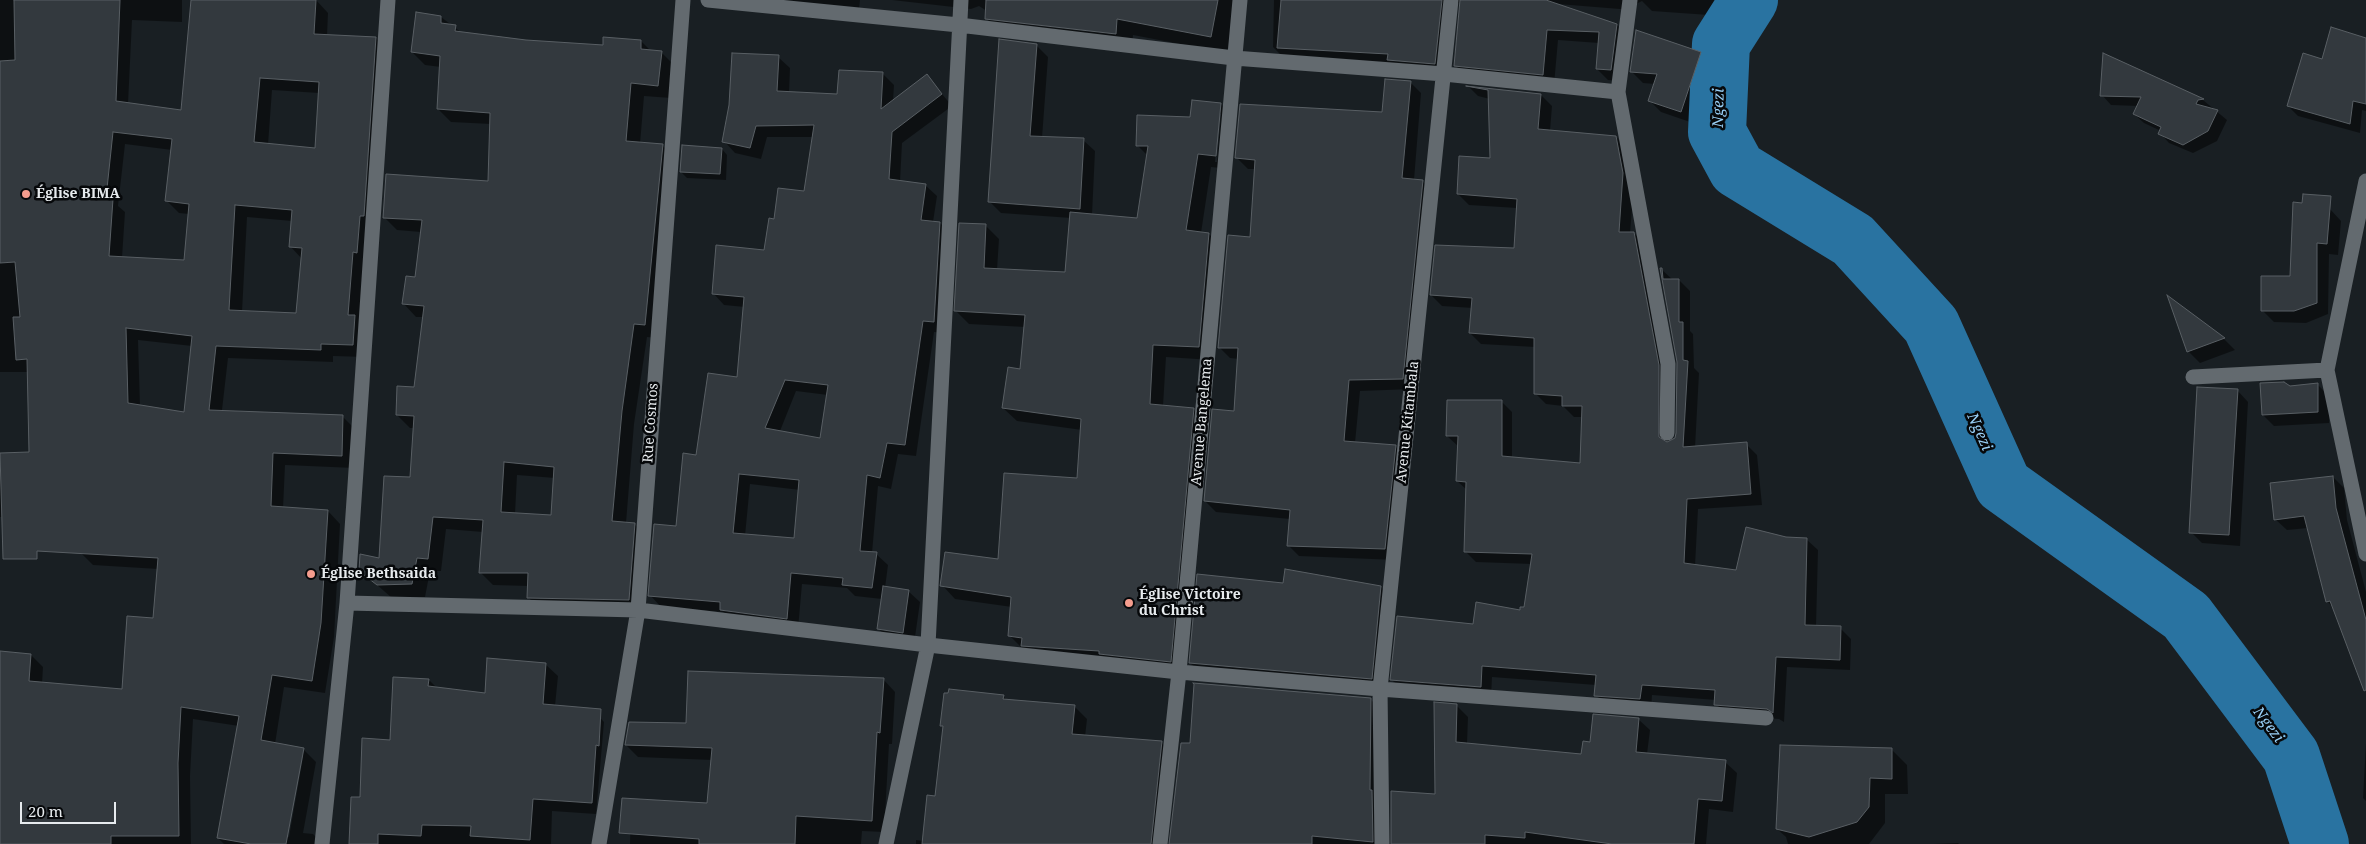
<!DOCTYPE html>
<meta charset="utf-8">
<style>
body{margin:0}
#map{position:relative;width:2366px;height:844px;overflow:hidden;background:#191f23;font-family:"Noto Serif",serif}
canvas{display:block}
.scale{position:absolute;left:20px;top:802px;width:96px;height:22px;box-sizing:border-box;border:2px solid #e7ebee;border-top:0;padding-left:6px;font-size:15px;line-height:18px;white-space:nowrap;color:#e7ebee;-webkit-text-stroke:4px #06080a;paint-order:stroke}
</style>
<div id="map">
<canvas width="2366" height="844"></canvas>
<div class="scale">20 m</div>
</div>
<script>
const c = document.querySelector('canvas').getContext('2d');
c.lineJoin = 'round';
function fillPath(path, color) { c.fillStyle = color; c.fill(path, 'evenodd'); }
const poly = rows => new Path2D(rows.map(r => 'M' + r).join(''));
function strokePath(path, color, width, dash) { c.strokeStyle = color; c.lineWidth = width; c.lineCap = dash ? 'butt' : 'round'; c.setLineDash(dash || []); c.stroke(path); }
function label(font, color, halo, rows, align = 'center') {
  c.font = font + ' "Noto Serif",serif'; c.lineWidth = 5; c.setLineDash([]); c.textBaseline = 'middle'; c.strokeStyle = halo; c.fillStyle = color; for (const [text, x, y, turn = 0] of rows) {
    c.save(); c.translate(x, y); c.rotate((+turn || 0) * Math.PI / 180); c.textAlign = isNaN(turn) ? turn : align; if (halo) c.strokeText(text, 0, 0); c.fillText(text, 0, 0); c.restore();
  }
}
const shadow = poly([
 [0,0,182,0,182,22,132,20,128,104,182,111,192,0,316,0,328,13,327,36,376,38,388,51,365,357,333,356,333,362,228,358,222,410,343,417,355,429,354,468,285,465,283,509,328,511,340,524,334,637,325,693,284,687,275,744,303,749,316,762,303,833,313,834,323,844,224,844,218,838,239,726,193,719,190,776,191,844,0,844,0,652,31,655,43,667,42,684,123,690,154,619,158,569,93,565,80,552,4,517,0,517,0,454,31,453,29,372,0,372],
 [272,90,319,93,317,149,268,145],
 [125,144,172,150,166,200,179,213,189,214,185,261,122,258,125,212,118,206],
 [247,217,292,221,290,246,302,259,297,314,242,312],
 [138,340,192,346,185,413,140,406],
 [301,757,303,757,289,837,286,836],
 [725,0,860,0,858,19],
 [892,0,1237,0,1227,53,1133,35,1132,50,1002,34,986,18,987,11,979,6,971,9],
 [1274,0,1724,0,1723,16,1652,11,1642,1,1634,5,1632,10,1558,4,1617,25,1628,36,1622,81,1608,80,1597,69,1599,43,1558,40,1554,85,1466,76,1455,65,1461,2,1455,5,1446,74,1284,58,1273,47],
 [441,17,462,33,526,41,604,47,641,41,651,51,661,52,674,65,671,98,644,96,640,144,662,145,675,158,657,338,647,337,634,424,626,523,634,524,648,537,642,612,541,611,528,597,529,586,493,585,480,572,483,532,446,529,441,571,430,571,425,597,392,598,360,570,381,559,411,479,414,428,410,428,397,415,415,388,424,317,416,317,403,303,416,278,421,232,397,230,384,217,490,182,491,124,451,122,438,109,441,67,425,65,412,52],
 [517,475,555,478,552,517,515,514],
 [1637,32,1701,53,1712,65,1693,123,1661,112,1649,100,1655,84,1643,83,1631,71],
 [2366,39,2366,111,2362,110,2360,133,2298,116,2288,106,2322,60],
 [1036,45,1048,57,1042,138,1083,140,1095,151,1092,215,1138,219,1148,156,1137,145,1221,104,1234,117,1230,169,1211,167,1201,233,1209,234,1222,247,1212,360,1166,357,1163,406,1193,409,1207,422,1184,675,1023,649,1010,636,1012,607,955,599,942,585,999,561,1078,479,1082,430,1017,421,1003,408,1021,370,1025,327,969,324,956,311,960,224,986,226,999,239,997,270,1066,273,1071,218,1001,213,989,201],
 [1219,114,1221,114,1217,162,1215,162],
 [2104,55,2203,100,2227,120,2217,141,2193,153,2169,143,2160,133,2161,131,2144,123,2134,114,2138,106,2111,105,2102,95],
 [778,57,790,68,789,93,838,96,882,73,894,85,893,101,927,76,952,106,902,143,900,182,925,185,937,196,933,222,940,223,951,234,945,333,934,332,916,456,898,454,891,489,878,486,872,553,876,554,888,565,885,588,908,591,920,602,914,644,890,641,879,629,882,599,855,596,847,588,802,584,798,629,732,621,723,612,661,607,650,595,677,527,697,456,739,378,745,307,724,305,713,293,766,252,775,220,805,193,814,137,767,137,761,159,735,153,724,141],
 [796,391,828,395,821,439,780,431],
 [750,484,800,490,795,539,745,536],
 [1410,82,1421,93,1414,180,1422,181,1434,192,1413,389,1360,391,1355,443,1395,446,1406,457,1396,560,1299,556,1288,545,1290,519,1216,512,1205,501,1235,412,1239,359,1230,358,1219,347,1251,238,1255,169,1248,169,1236,157,1384,113],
 [1469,87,1541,95,1552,106,1550,131,1616,137,1627,148,1634,185,1630,233,1634,233,1645,245,1669,377,1669,443,1676,439,1678,362,1661,269,1673,280,1679,280,1690,291,1690,331,1693,334,1694,368,1699,373,1695,448,1746,444,1757,455,1762,505,1698,509,1695,566,1737,572,1786,539,1806,539,1818,550,1816,627,1840,628,1851,639,1850,670,1787,667,1784,722,1779,719,1727,715,1716,704,1716,700,1652,695,1651,710,1607,706,1596,695,1596,685,1492,677,1491,698,1403,691,1392,680,1474,626,1525,609,1532,564,1476,562,1465,551,1467,490,1457,481,1459,447,1447,436,1501,401,1512,412,1512,458,1581,464,1583,417,1574,417,1563,406,1546,404,1535,393,1535,347,1481,344,1470,333,1473,308,1442,306,1431,295,1516,250,1517,208,1469,205,1458,194,1491,159,1490,99,1478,96],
 [722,149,727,155,726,180,687,178,681,172],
 [2330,209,2341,221,2338,255,2329,254,2328,314,2306,323,2274,322,2262,310,2291,278],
 [2169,298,2224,339,2235,350,2200,363,2188,351],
 [2318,385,2329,396,2329,423,2274,426,2263,415,2290,387],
 [2237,390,2248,402,2240,546,2202,543,2191,532],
 [2333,477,2344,488,2347,520,2366,592,2366,677,2333,608,2328,602,2308,528,2287,530,2275,519],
 [1284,585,1381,587,1394,600,1384,692,1204,676,1190,663],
 [545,664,558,676,555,706,592,709,604,722,596,814,552,811,551,844,351,844,361,799,391,741,429,680,437,688,486,694],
 [883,679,895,692,892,744,889,744,884,832,862,831,861,844,630,844,631,800,708,805,712,760,638,757,626,745,687,724],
 [1003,696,1007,700,1074,706,1087,719,1085,737,1161,742,1174,755,1164,844,916,844,916,840,924,841,936,797,944,728,941,725],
 [1370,699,1382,710,1383,844,1193,844,1191,745],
 [1456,705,1468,717,1467,744,1582,756,1591,743,1638,719,1650,730,1647,754,1725,762,1737,773,1733,812,1709,809,1706,844,1393,844,1437,795],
 [2366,743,2366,801,2363,798],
 [1891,749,1907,765,1908,794,1885,794,1885,823,1869,844,1788,844,1786,837,1777,829],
 [1958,843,1959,844,1934,844]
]);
const river = poly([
 [1749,0,1721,44,1717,132,1737,169,1853,240,1931,325,2003,485,2186,616,2291,756,2320,844]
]);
const building = poly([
 [14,0,120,0,116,101,181,110,191,0,316,0,314,34,376,37,364,216,360,216,357,253,353,252,348,315,355,315,353,345,321,344,321,350,216,346,209,410,343,415,342,456,273,453,271,506,328,510,321,623,312,681,272,675,261,740,304,748,286,844,251,844,217,838,239,716,181,707,178,763,179,836,111,836,111,844,0,844,0,651,31,654,29,681,122,689,127,616,153,618,158,558,37,551,37,559,3,559,0,453,29,452,27,359,16,360,13,317,20,317,15,262,0,263,0,61,15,60,14,0],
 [260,78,319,82,315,148,254,142,260,78],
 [113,132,172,139,165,201,189,204,184,260,109,256,113,199,106,198,113,132],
 [235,205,292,210,289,247,302,248,296,313,229,310,235,205],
 [126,328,192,336,184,412,128,403,126,328],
 [986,0,1218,0,1211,37,1117,19,1116,34,985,19,986,0],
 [1281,0,1442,0,1435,64,1387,60,1388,54,1277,48,1281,0],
 [1460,0,1546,0,1617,24,1611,70,1596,69,1599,32,1547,30,1543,75,1454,66,1460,0],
 [416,12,441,16,441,23,456,25,455,31,526,40,603,45,603,37,641,40,641,49,662,51,658,86,631,83,626,141,663,144,645,325,634,324,622,411,612,521,635,523,629,600,527,598,528,573,479,573,483,520,433,517,428,559,417,558,412,584,377,585,359,571,360,554,379,558,384,476,410,477,414,416,396,415,397,386,414,387,424,306,402,304,406,276,415,277,422,220,383,218,386,174,488,181,490,113,437,109,440,56,411,52,416,12],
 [504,462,554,467,551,515,501,512,504,462],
 [2331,27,2366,38,2366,104,2353,101,2350,124,2287,106,2303,53,2322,59,2331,27],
 [1636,30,1701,52,1681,112,1648,101,1657,74,1630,72,1636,30],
 [999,39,1037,44,1030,136,1084,138,1080,209,988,202,999,39],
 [732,53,779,55,777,91,837,94,839,70,883,72,881,109,927,74,942,94,892,132,889,179,926,184,921,220,940,222,934,322,923,321,905,445,887,443,880,478,867,475,860,551,877,552,872,588,842,585,843,578,791,573,787,619,720,610,720,602,648,596,654,524,676,526,683,453,696,455,708,373,737,377,744,297,712,294,716,245,764,250,769,218,774,219,778,188,804,191,814,125,756,126,750,148,722,142,729,105,732,53],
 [785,380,828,385,820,438,765,428,785,380],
 [739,474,799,480,794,538,733,533,739,474],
 [2103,53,2204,99,2198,100,2196,104,2218,110,2208,131,2183,145,2158,134,2161,127,2133,114,2141,97,2100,96,2103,53],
 [1385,79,1411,81,1402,178,1423,180,1403,379,1349,380,1344,441,1396,445,1385,549,1287,546,1290,510,1204,501,1212,409,1234,411,1238,348,1218,348,1228,235,1250,237,1255,160,1235,158,1240,104,1382,112,1385,79],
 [1466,86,1541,94,1538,129,1616,136,1623,173,1619,232,1634,232,1659,365,1659,437,1667,442,1675,438,1676,433,1677,362,1660,268,1662,268,1663,279,1679,279,1679,322,1683,322,1683,360,1688,361,1683,447,1747,442,1751,494,1687,499,1684,563,1736,570,1746,527,1786,537,1807,538,1805,625,1841,626,1840,660,1776,657,1773,713,1767,709,1714,705,1715,690,1642,685,1640,699,1594,696,1596,675,1482,666,1481,687,1390,680,1397,616,1473,624,1476,602,1520,610,1520,607,1524,607,1532,554,1464,552,1466,482,1456,481,1458,436,1446,436,1447,400,1502,400,1502,456,1580,463,1582,406,1562,406,1562,396,1534,394,1534,338,1469,333,1472,298,1430,295,1435,245,1514,248,1517,199,1457,194,1459,156,1490,158,1488,90,1466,86],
 [1192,100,1221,103,1216,156,1198,154,1186,230,1209,233,1199,347,1153,345,1150,404,1194,408,1171,662,1099,654,1099,651,1021,646,1022,638,1008,636,1011,597,940,586,945,552,998,559,1004,473,1077,478,1081,419,1002,408,1008,367,1020,369,1025,315,954,311,959,223,986,224,984,268,1065,272,1070,212,1137,218,1148,146,1136,146,1137,115,1190,117,1192,100],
 [682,145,722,148,720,174,680,172,682,145],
 [2303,194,2331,196,2327,244,2317,243,2317,303,2294,311,2261,311,2261,276,2290,276,2293,202,2302,203,2303,194],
 [2167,295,2225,338,2187,352,2167,295],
 [2284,382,2290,386,2318,383,2318,412,2262,415,2260,383,2284,382],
 [2197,387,2238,389,2229,535,2189,533,2197,387],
 [2333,476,2336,508,2366,620,2366,690,2364,691,2330,601,2326,602,2304,516,2274,520,2270,483,2333,476],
 [1285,569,1381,586,1372,679,1189,663,1197,574,1283,583,1285,569],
 [883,586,909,590,903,633,877,629,883,586],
 [487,658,546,663,543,704,601,709,599,746,596,745,592,803,533,799,530,840,470,836,471,826,422,825,421,836,378,834,378,844,349,844,351,797,360,797,362,738,390,740,393,677,429,679,428,686,485,693,487,658],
 [688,671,884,678,880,733,877,732,872,821,796,816,795,844,699,844,699,839,619,833,622,798,707,803,712,748,625,745,629,722,686,723,688,671],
 [1193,683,1371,698,1370,790,1372,790,1373,842,1312,836,1312,844,1169,844,1181,743,1190,743,1194,684,1193,683],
 [949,689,1004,695,1003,699,1075,705,1072,734,1162,741,1151,844,922,844,927,795,935,796,943,726,940,726,944,693,948,693,949,689],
 [1434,702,1457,704,1456,742,1581,754,1583,741,1590,742,1593,714,1639,718,1636,752,1726,760,1722,801,1698,799,1694,844,1612,844,1525,832,1525,838,1485,835,1485,844,1391,844,1391,791,1435,794,1434,702],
 [1780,745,1892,748,1892,779,1870,778,1869,807,1857,822,1809,837,1776,829,1780,745]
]);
const minor = poly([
 [708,0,959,25,1234,58,1444,74,1618,92],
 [1630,0,1618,92,1668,364,1667,433],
 [2366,181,2327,370,2366,554],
 [2193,377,2327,370],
 [347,603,638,610,928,645,1179,672,1380,689,1766,718],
 [322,844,347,603,388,0],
 [599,844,638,610,683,0],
 [886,844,928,645,961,0],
 [1160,844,1179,672,1240,0],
 [1382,844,1380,689,1451,0]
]);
const markers = [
 [26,194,5,"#f59d8e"],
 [311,574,5,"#f59d8e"],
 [1129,603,5,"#f59d8e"]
];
const poiNames = [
 ["Église BIMA",36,194],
 ["Église Bethsaida",321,574],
 ["Église Victoire",1139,595],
 ["du Christ",1139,611]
];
const streetNames = [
 ["Avenue Bangelema",1202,422,-85],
 ["Avenue Kitambala",1408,422,-84],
 ["Rue Cosmos",651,423,-86]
];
const waterNames = [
 ["Ngezi",1719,108,-89],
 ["Ngezi",1979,432,66],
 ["Ngezi",2268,725,53]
];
fillPath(shadow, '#0007');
strokePath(river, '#2973a1', 58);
fillPath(building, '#33393e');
strokePath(building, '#595f64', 1);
strokePath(minor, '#636a6f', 15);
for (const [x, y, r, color] of markers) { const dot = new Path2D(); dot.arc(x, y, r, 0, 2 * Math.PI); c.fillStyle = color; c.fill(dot); strokePath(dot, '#06080a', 2); }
label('bold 14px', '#e7ebee', '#06080a', poiNames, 'left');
label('14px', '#e7ebee', '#06080a', streetNames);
label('italic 15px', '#98cff6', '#06080a', waterNames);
</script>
